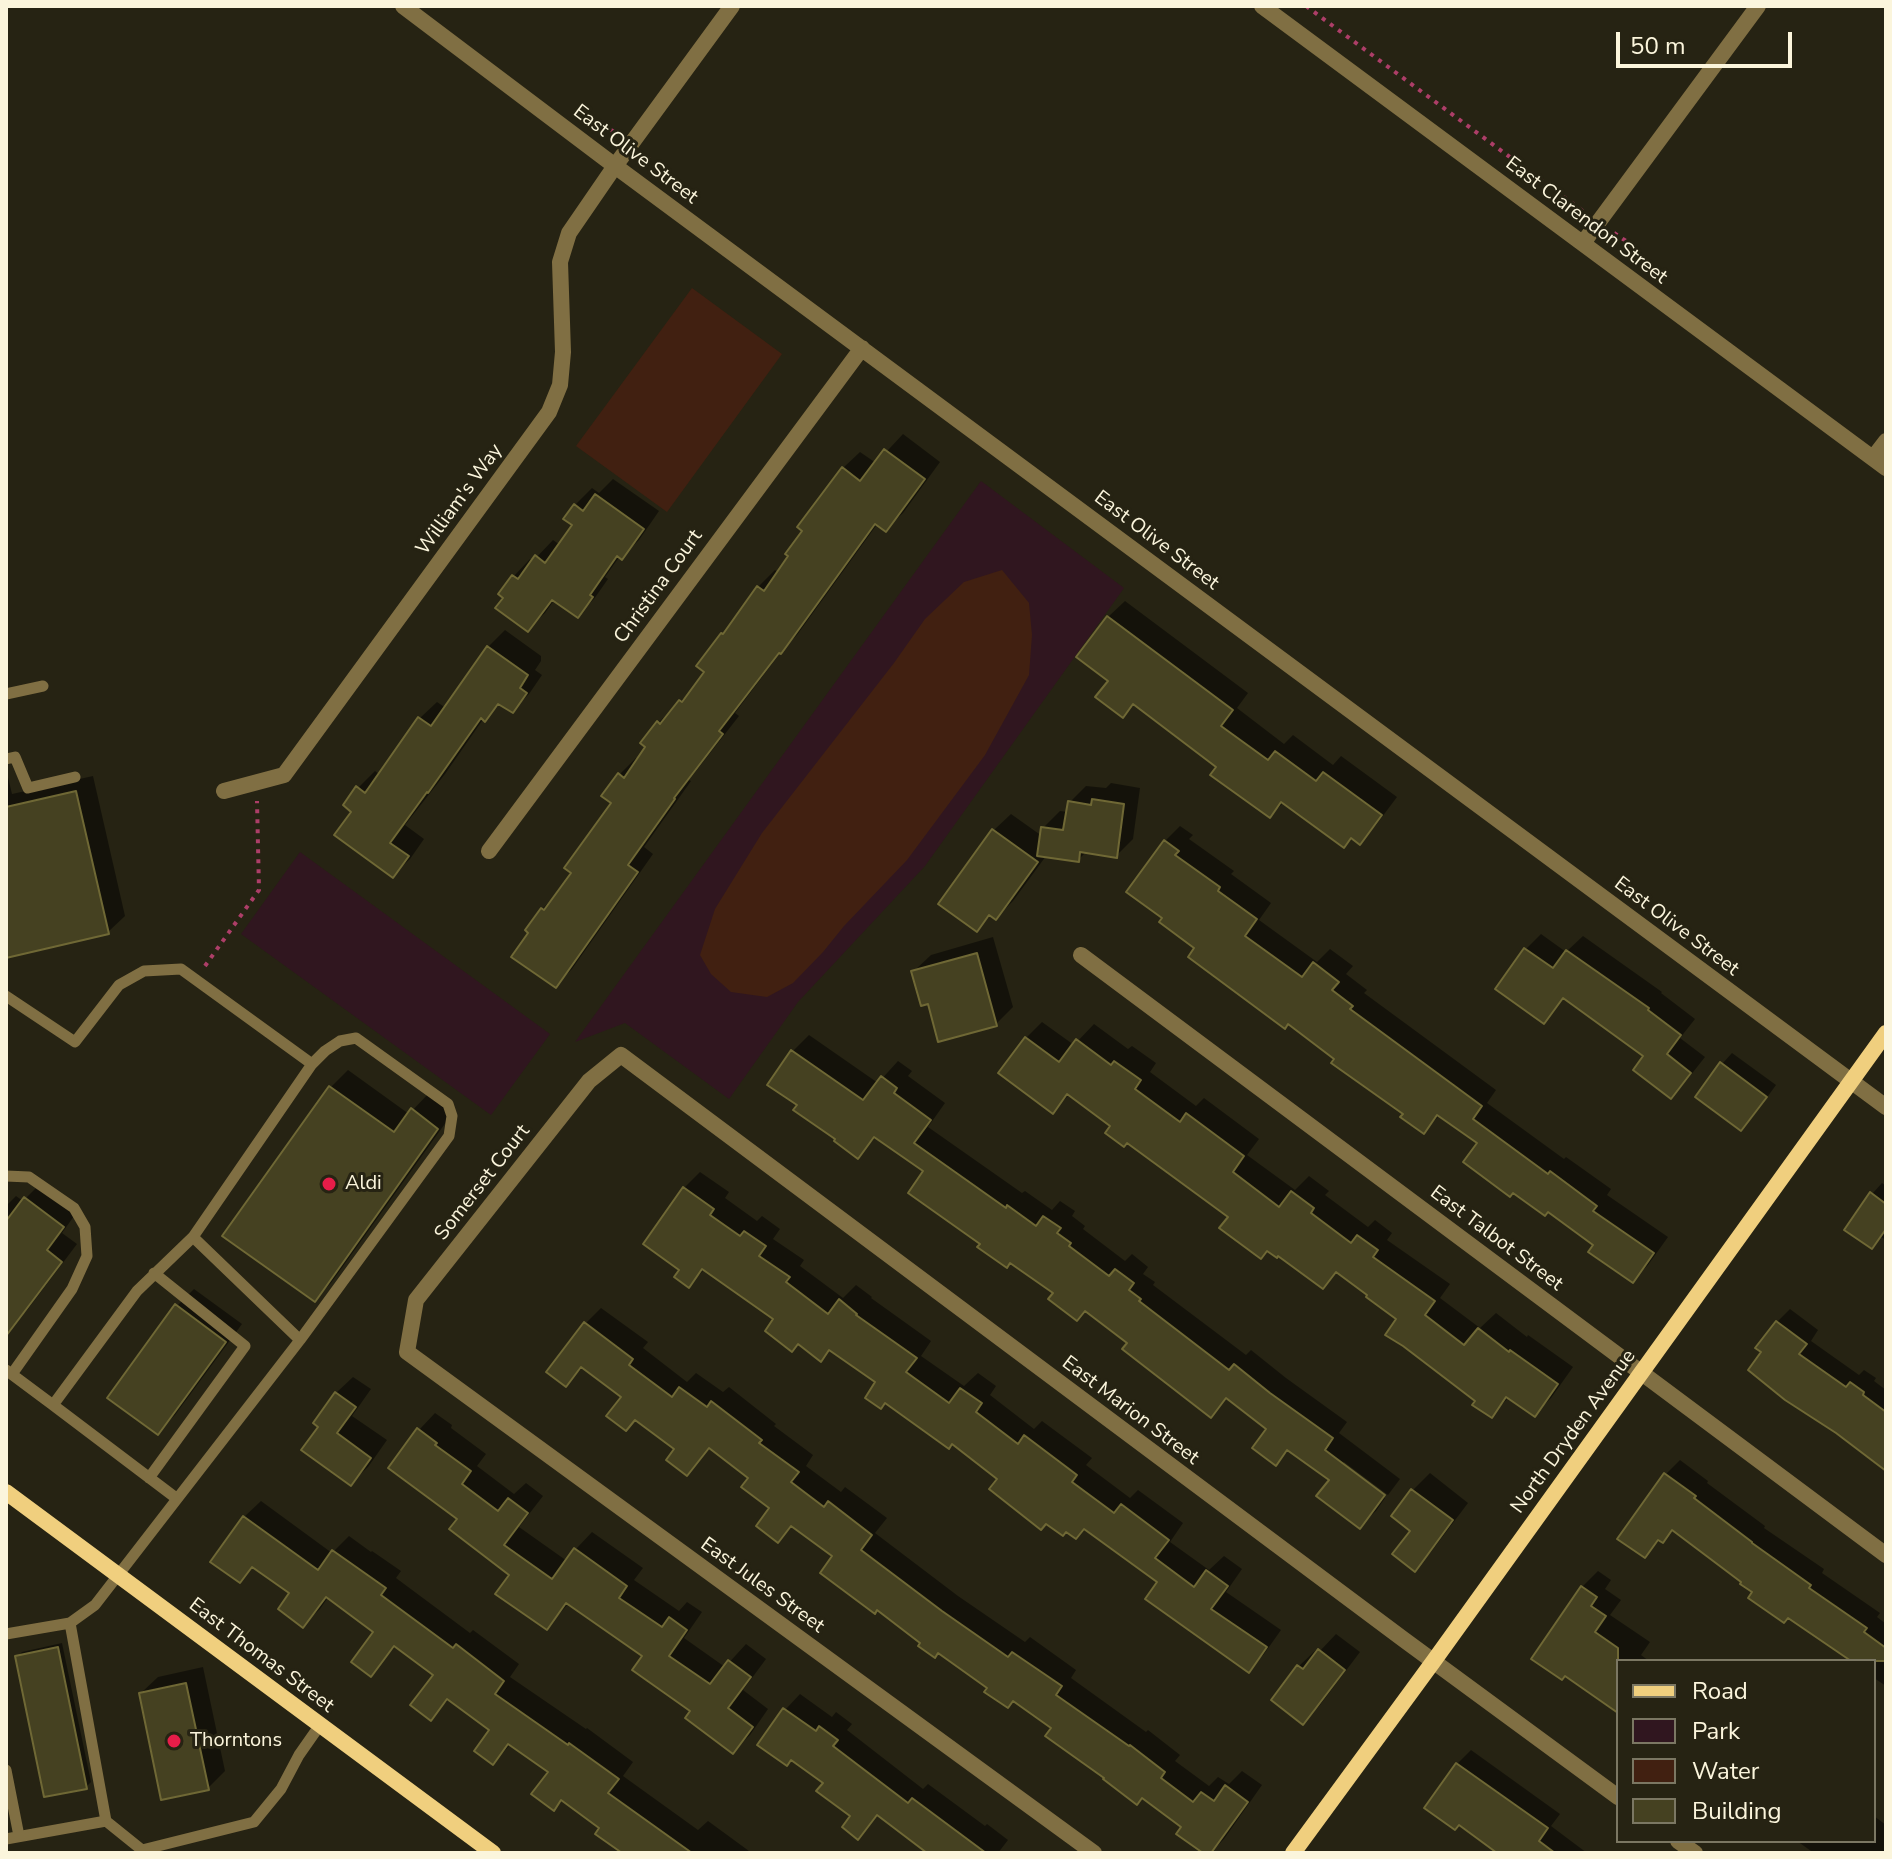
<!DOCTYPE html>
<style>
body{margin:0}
#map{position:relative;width:1892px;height:1859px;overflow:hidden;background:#262313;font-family:"Nunito Sans",sans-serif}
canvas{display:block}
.frame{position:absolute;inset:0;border:8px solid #fbf5dc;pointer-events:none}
.legend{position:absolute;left:1616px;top:1659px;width:260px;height:184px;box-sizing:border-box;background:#262313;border:2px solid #7b7763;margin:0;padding:10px 14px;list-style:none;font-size:24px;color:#fbf5dc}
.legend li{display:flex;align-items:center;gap:16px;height:40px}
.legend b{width:40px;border:2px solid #7b7763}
.scale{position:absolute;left:1616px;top:32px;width:176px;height:36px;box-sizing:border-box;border:4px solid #fbf5dc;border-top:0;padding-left:10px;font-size:24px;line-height:28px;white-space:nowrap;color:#fbf5dc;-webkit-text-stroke:6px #262313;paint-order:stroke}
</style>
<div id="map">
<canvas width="1892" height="1859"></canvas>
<div class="frame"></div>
<ul class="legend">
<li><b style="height:10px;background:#f0cf7e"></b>Road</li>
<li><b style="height:22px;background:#30161f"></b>Park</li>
<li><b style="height:22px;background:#412011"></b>Water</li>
<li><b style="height:22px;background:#454121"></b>Building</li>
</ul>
<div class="scale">50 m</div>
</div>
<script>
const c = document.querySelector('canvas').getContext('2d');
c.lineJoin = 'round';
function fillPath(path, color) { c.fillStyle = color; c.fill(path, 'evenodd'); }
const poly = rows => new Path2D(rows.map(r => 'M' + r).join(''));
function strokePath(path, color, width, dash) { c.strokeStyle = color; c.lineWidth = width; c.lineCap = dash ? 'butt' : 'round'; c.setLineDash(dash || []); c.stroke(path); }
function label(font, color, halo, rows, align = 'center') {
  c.font = font + ' "Nunito Sans",sans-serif'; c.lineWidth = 6; c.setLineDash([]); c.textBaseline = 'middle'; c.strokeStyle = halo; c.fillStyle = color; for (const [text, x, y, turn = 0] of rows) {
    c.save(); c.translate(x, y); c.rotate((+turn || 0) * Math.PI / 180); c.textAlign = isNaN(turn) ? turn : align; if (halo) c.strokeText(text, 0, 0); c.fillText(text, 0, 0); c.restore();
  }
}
const green = poly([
 [981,481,1124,588,925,866,798,1002,729,1099,625,1023,575,1042],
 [300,852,550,1034,491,1115,241,934]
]);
const water = poly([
 [692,288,782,354,667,512,576,446],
 [1002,570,1029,603,1032,635,1029,675,985,755,907,860,844,926,823,952,793,983,767,997,731,992,711,974,700,955,715,909,762,833,894,663,925,619,964,582]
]);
const shadow = poly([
 [903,434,940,462,903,513,886,529,878,523,797,635,784,648,735,713,739,716,689,780,691,781,644,847,653,854,572,969,555,986,531,932,542,909,559,892,614,803,619,775,636,758,639,760,658,723,697,685,758,587,775,570,779,573,843,468,860,452,876,463],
 [613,479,659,511,639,540,622,557,620,556,605,577,608,579,594,599,577,616,555,599,545,613,528,629,506,597,501,594,514,576,530,559,533,561,553,540,560,545,575,525,575,505,592,488,599,493],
 [1125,601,1248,693,1237,708,1284,744,1293,735,1333,765,1341,756,1397,797,1376,825,1360,842,1353,837,1344,846,1284,802,1270,816,1219,766,1135,703,1123,715,1110,681,1108,617],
 [505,630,541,656,541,661,535,670,542,675,529,694,512,711,501,703,485,719,484,718,445,774,405,825,424,839,410,859,393,875,354,811,358,788,375,771,380,775,420,718,437,702,446,708,488,647],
 [6,769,12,794,93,776,125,916,108,932,6,955],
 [1111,783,1140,788,1133,839,1116,856,1087,851,1078,860,1046,856,1013,901,996,918,992,914,976,930,940,904,994,830,1011,814,1042,836,1043,828,1060,811,1068,812,1070,802,1086,786,1106,788],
 [1180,826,1193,835,1189,839,1234,871,1231,874,1271,903,1259,920,1317,962,1330,949,1353,966,1346,974,1367,990,1364,993,1496,1090,1487,1103,1564,1159,1566,1157,1611,1189,1607,1195,1668,1237,1648,1265,1633,1280,1596,1245,1479,1143,1440,1115,1424,1131,1405,1113,1197,948,1165,918,1165,841],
 [1541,934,1566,952,1583,936,1662,992,1661,993,1695,1019,1680,1038,1705,1057,1686,1081,1671,1096,1646,1056,1565,997,1544,1021,1526,949],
 [993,937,1013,1007,996,1024,929,1001,914,971,931,955],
 [1042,1022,1074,1045,1094,1024,1128,1049,1132,1046,1156,1063,1150,1072,1196,1106,1204,1098,1259,1139,1247,1155,1295,1190,1309,1176,1329,1191,1325,1195,1368,1227,1375,1220,1392,1233,1387,1240,1450,1284,1440,1298,1480,1328,1496,1313,1527,1337,1528,1335,1573,1367,1551,1398,1535,1414,1509,1397,1491,1416,1399,1318,1338,1271,1323,1286,1070,1094,1053,1111,1026,1038],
 [809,1035,878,1083,898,1061,912,1071,908,1076,945,1103,928,1127,1022,1193,1025,1191,1052,1210,1060,1201,1075,1211,1072,1216,1085,1226,1083,1229,1125,1261,1132,1254,1148,1267,1143,1274,1155,1282,1153,1285,1246,1355,1251,1350,1286,1378,1347,1422,1339,1433,1400,1479,1388,1495,1344,1462,1341,1465,1385,1498,1376,1511,1360,1526,1331,1480,1289,1450,1276,1463,1269,1428,1228,1397,1210,1416,1130,1342,1086,1309,1056,1293,983,1243,926,1171,877,1136,858,1156,800,1105,770,1084,793,1051],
 [1732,1053,1776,1085,1752,1118,1741,1129,1722,1064],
 [348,1070,409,1114,429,1093,454,1111,331,1283,314,1300,225,1236,331,1087],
 [700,1172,729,1192,725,1198,757,1221,762,1216,780,1229,773,1239,804,1260,800,1266,843,1298,856,1285,872,1297,871,1298,931,1341,921,1356,964,1386,978,1373,996,1386,990,1395,1034,1429,1042,1421,1092,1458,1086,1465,1130,1498,1138,1490,1183,1523,1170,1542,1209,1570,1224,1556,1242,1569,1226,1592,1281,1630,1264,1654,1248,1670,1160,1582,1085,1527,1000,1478,953,1442,885,1401,878,1382,831,1349,821,1359,776,1319,705,1269,689,1285,682,1269,684,1188],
 [42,1182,79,1209,62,1233,77,1244,28,1309,12,1326,6,1321,6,1206,16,1196,23,1201],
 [1882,1183,1886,1186,1886,1240,1881,1237,1872,1246,1872,1194],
 [194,1289,242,1324,175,1415,158,1432,177,1306],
 [601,1308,648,1342,643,1348,687,1382,696,1373,723,1392,729,1387,776,1424,774,1426,813,1455,806,1466,841,1492,845,1487,887,1518,875,1533,958,1596,1025,1642,1030,1637,1076,1670,1071,1678,1146,1732,1148,1730,1180,1755,1175,1761,1209,1786,1218,1777,1229,1784,1242,1771,1262,1785,1224,1839,1210,1853,1206,1853,1183,1826,1054,1727,923,1642,835,1556,793,1525,778,1540,772,1507,751,1478,711,1447,686,1473,677,1449,636,1418,623,1397,584,1366,566,1385,585,1324],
 [1790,1309,1818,1330,1811,1341,1859,1375,1864,1370,1876,1378,1874,1381,1886,1390,1886,1469,1764,1352,1777,1322],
 [353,1377,371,1389,352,1416,387,1440,368,1467,351,1483,321,1426,336,1393],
 [435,1413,452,1425,451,1428,486,1454,477,1466,514,1494,526,1483,543,1496,519,1527,567,1561,576,1549,592,1532,643,1568,634,1580,679,1611,687,1602,702,1612,684,1638,725,1667,746,1644,766,1659,743,1690,768,1709,750,1735,733,1751,693,1710,645,1656,569,1603,547,1628,511,1575,460,1518,419,1430],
 [1680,1460,1708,1481,1707,1483,1765,1526,1764,1528,1824,1569,1822,1573,1880,1613,1877,1617,1886,1624,1886,1686,1874,1678,1874,1661,1855,1661,1755,1592,1674,1529,1662,1541,1661,1539,1645,1556,1665,1475],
 [1430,1473,1468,1503,1431,1552,1415,1569,1413,1530,1393,1516,1413,1490],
 [261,1501,332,1553,349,1536,371,1552,372,1551,401,1571,396,1578,470,1633,473,1630,519,1664,510,1677,586,1729,587,1728,633,1762,623,1776,698,1830,708,1821,749,1851,747,1853,625,1853,602,1827,563,1799,553,1808,551,1771,511,1744,493,1763,491,1729,450,1698,431,1718,435,1675,396,1646,371,1674,376,1631,329,1596,320,1609,303,1625,292,1593,254,1566,240,1580,244,1517],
 [1598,1571,1611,1580,1605,1589,1621,1600,1610,1615,1650,1642,1641,1655,1649,1661,1618,1661,1618,1711,1566,1674,1582,1587],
 [1336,1634,1360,1652,1320,1705,1303,1722,1299,1666,1316,1650,1319,1652],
 [62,1643,91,1782,86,1787,17,1657,22,1652],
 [203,1667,225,1771,208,1788,141,1693,158,1677],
 [800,1694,832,1717,836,1712,852,1724,847,1730,923,1789,928,1784,985,1826,987,1824,1008,1840,998,1853,931,1853,879,1814,858,1837,853,1816,826,1782,785,1710],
 [1471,1750,1560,1814,1551,1826,1587,1853,1500,1853,1459,1823,1427,1808,1457,1764],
 [1874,1816,1886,1825,1886,1853,1810,1853,1811,1851,1797,1841,1874,1841]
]);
const building = poly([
 [884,449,925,479,886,532,875,524,781,654,779,653,719,731,723,734,674,798,675,799,628,865,638,872,556,988,511,957,528,933,525,930,541,908,544,910,571,873,564,868,611,803,601,796,618,773,624,778,645,747,640,743,657,721,660,724,679,700,682,702,704,672,696,666,721,633,723,634,757,586,764,591,788,556,785,554,802,531,797,527,842,467,860,481,884,449],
 [595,494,644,529,622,560,617,556,590,595,593,597,578,618,552,600,528,632,495,608,503,598,498,594,512,575,518,579,535,555,545,563,572,525,563,519,574,504,583,511,595,494],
 [1107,616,1233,710,1221,726,1268,760,1275,751,1316,781,1323,772,1382,815,1360,845,1351,838,1344,848,1281,802,1270,818,1210,775,1216,767,1133,704,1123,718,1095,697,1108,681,1076,657,1107,616],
 [487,646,528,675,520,688,527,693,513,713,498,704,485,722,481,718,428,793,427,792,390,843,409,856,393,878,334,835,351,812,343,805,356,786,365,793,418,717,431,726,487,646],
 [76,791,109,934,6,958,6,807,76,791],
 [1092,799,1124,804,1117,858,1080,852,1079,862,1037,856,1041,827,1063,830,1068,801,1091,805,1092,799],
 [992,829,1038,862,996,920,989,915,977,932,938,904,992,829],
 [1164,840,1179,851,1175,855,1220,887,1218,891,1257,919,1245,936,1302,977,1313,962,1339,982,1332,990,1353,1006,1350,1009,1482,1106,1473,1119,1548,1174,1550,1171,1597,1206,1593,1211,1654,1253,1633,1283,1588,1252,1593,1245,1548,1212,1545,1216,1513,1193,1510,1197,1463,1162,1477,1143,1437,1115,1424,1134,1400,1117,1403,1114,1331,1063,1334,1059,1288,1024,1285,1029,1188,957,1194,948,1159,922,1162,918,1126,892,1164,840],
 [1524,948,1553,968,1566,950,1649,1008,1648,1010,1681,1035,1667,1054,1691,1073,1671,1099,1633,1070,1643,1056,1563,998,1544,1024,1495,989,1524,948],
 [977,953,997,1026,938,1042,928,1004,921,1006,911,971,977,953],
 [1025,1037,1059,1062,1076,1039,1111,1065,1114,1061,1141,1080,1135,1089,1180,1122,1186,1113,1244,1156,1233,1172,1279,1207,1291,1191,1314,1208,1311,1213,1351,1243,1357,1235,1378,1250,1373,1257,1435,1301,1425,1315,1464,1345,1478,1328,1509,1352,1510,1350,1558,1384,1535,1417,1506,1397,1492,1418,1472,1405,1475,1401,1403,1346,1385,1335,1396,1319,1366,1297,1367,1295,1336,1272,1323,1289,1278,1256,1277,1258,1267,1251,1261,1259,1219,1228,1228,1217,1127,1143,1124,1147,1105,1133,1110,1126,1067,1094,1053,1114,998,1073,1025,1037],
 [791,1050,863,1100,881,1076,897,1088,894,1093,931,1120,914,1143,1006,1208,1007,1205,1036,1226,1043,1216,1061,1228,1057,1233,1071,1243,1069,1246,1109,1276,1115,1269,1134,1283,1129,1290,1141,1299,1139,1301,1229,1370,1234,1364,1270,1393,1333,1438,1325,1450,1385,1495,1360,1529,1316,1496,1329,1480,1287,1450,1276,1466,1252,1448,1266,1429,1226,1398,1211,1418,1122,1349,1127,1343,1085,1311,1077,1321,1048,1299,1053,1293,1010,1263,1007,1268,977,1247,980,1244,908,1193,923,1171,874,1137,858,1159,834,1141,835,1139,793,1110,797,1105,767,1085,791,1050],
 [1720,1062,1767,1097,1741,1131,1695,1097,1720,1062],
 [329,1086,394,1132,411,1108,438,1129,315,1302,222,1236,329,1086],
 [683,1187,714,1209,710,1215,740,1236,744,1231,766,1246,759,1256,790,1277,786,1282,828,1314,839,1299,857,1314,856,1315,917,1358,906,1372,949,1403,960,1388,982,1403,976,1412,1018,1444,1024,1435,1077,1475,1072,1482,1114,1513,1121,1504,1169,1540,1155,1558,1194,1587,1206,1570,1228,1586,1211,1609,1267,1647,1249,1673,1145,1599,1157,1582,1084,1529,1076,1539,1066,1532,1063,1536,1046,1524,1041,1530,989,1489,997,1479,952,1444,949,1449,885,1403,881,1409,865,1398,875,1382,829,1350,821,1362,798,1344,792,1352,765,1331,773,1319,702,1269,689,1288,674,1277,679,1270,643,1244,683,1187],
 [1870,1192,1886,1204,1886,1229,1872,1249,1844,1230,1870,1192],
 [24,1197,64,1227,47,1250,62,1262,6,1336,6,1221,24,1197],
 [175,1304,226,1342,158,1435,107,1398,175,1304],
 [1776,1321,1807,1344,1799,1354,1846,1387,1850,1382,1864,1392,1863,1395,1886,1412,1886,1471,1836,1433,1785,1400,1748,1370,1761,1352,1755,1348,1776,1321],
 [584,1322,633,1359,629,1365,672,1397,679,1387,707,1407,711,1401,762,1440,759,1443,799,1472,791,1482,824,1507,828,1501,872,1535,861,1550,942,1611,1008,1657,1012,1652,1062,1686,1056,1695,1129,1746,1130,1745,1165,1772,1161,1778,1193,1802,1201,1792,1214,1801,1225,1785,1248,1802,1211,1853,1203,1853,1176,1834,1181,1827,1142,1798,1137,1805,1103,1779,1104,1778,1045,1736,1051,1728,1013,1701,1008,1708,984,1692,987,1688,938,1653,935,1658,918,1646,920,1643,877,1610,875,1614,820,1573,832,1556,791,1526,778,1543,756,1526,769,1508,741,1487,748,1478,709,1448,687,1476,666,1460,674,1449,635,1420,626,1431,606,1416,621,1397,581,1367,566,1387,546,1372,584,1322],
 [335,1392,356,1407,337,1433,371,1458,351,1486,301,1450,318,1427,313,1423,335,1392],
 [417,1428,437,1443,435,1445,471,1471,462,1484,498,1511,508,1498,528,1513,504,1545,552,1579,574,1548,627,1586,619,1598,662,1627,669,1617,687,1630,669,1656,710,1684,728,1660,751,1677,728,1708,753,1727,733,1754,685,1718,690,1711,632,1670,642,1656,566,1603,547,1630,495,1594,509,1575,449,1529,457,1519,388,1468,417,1428],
 [1664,1473,1696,1496,1694,1498,1752,1542,1752,1543,1811,1585,1809,1588,1867,1628,1864,1632,1886,1648,1886,1661,1851,1661,1788,1618,1784,1623,1748,1598,1752,1592,1740,1584,1741,1582,1672,1530,1663,1543,1658,1540,1645,1558,1617,1539,1664,1473],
 [1411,1489,1453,1520,1415,1572,1392,1554,1410,1531,1391,1516,1411,1489],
 [243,1516,318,1570,332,1550,386,1588,381,1595,453,1648,456,1644,504,1681,495,1694,568,1745,569,1743,619,1779,608,1793,692,1853,622,1853,595,1834,599,1828,561,1800,554,1811,531,1794,548,1772,508,1744,493,1765,474,1751,489,1730,447,1699,431,1721,410,1705,433,1675,394,1646,371,1677,351,1662,373,1632,326,1597,303,1628,278,1609,289,1593,252,1567,240,1583,210,1562,243,1516],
 [1581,1586,1597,1597,1591,1606,1606,1616,1595,1632,1618,1648,1618,1713,1565,1676,1562,1680,1531,1659,1581,1586],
 [58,1647,87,1789,44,1797,15,1656,58,1647],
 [1318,1649,1345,1670,1303,1725,1271,1700,1297,1665,1303,1669,1318,1649],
 [186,1683,209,1790,161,1800,139,1693,186,1683],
 [783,1708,816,1731,819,1726,838,1740,833,1746,908,1803,912,1798,986,1853,927,1853,877,1815,858,1840,842,1827,850,1816,816,1791,823,1783,791,1760,787,1766,757,1745,783,1708],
 [1456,1763,1548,1828,1539,1841,1555,1853,1497,1853,1459,1825,1455,1830,1424,1808,1456,1763]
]);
const path = poly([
 [1306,6,1584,212],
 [602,124,617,134],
 [646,157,654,163],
 [1614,233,1629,243],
 [205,966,259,890,257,801]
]);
const lane = poly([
 [6,694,43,686],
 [6,759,15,757,28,788,75,777],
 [6,996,75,1042,119,985,144,971,181,969,312,1064],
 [6,1176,29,1177,74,1208,85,1227,87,1256,72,1289,12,1374],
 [193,1237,300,1340],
 [6,1370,53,1405],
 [149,1478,245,1346,154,1273],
 [70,1623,95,1605,300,1340,449,1136,452,1116,448,1104,356,1038,340,1041,325,1051,312,1064,193,1237,137,1291,53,1405,176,1498],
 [6,1634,70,1623,106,1821,6,1839],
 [6,1770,19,1836],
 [106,1821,142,1850,254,1822,281,1789,299,1755,320,1725]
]);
const street = poly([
 [403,6,615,166,1886,1107],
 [1262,6,1886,468],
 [1583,243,1758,6],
 [1873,458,1886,441],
 [224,791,284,775,549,412,560,385,563,352,560,262,569,233,615,166,732,6],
 [489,851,862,348],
 [1081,955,1886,1555],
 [1678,1841,1695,1853],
 [1094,1853,407,1352,416,1300,589,1081,621,1055,1403,1639,1618,1797]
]);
const secondary = poly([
 [6,1492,493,1853],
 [1293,1853,1433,1662,1886,1033]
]);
const markers = [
 [329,1184,8,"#e61d49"],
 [174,1741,8,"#e61d49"]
];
const streetNames = [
 ["East Olive Street",635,155,37],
 ["East Clarendon Street",1586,221,37],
 ["William's Way",460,500,-54],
 ["East Olive Street",1156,541,37],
 ["Christina Court",659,587,-54],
 ["East Olive Street",1676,927,37],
 ["Somerset Court",483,1183,-52],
 ["East Talbot Street",1496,1239,37],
 ["East Marion Street",1130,1411,37],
 ["North Dryden Avenue",1574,1432,-54],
 ["East Jules Street",762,1586,36],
 ["East Thomas Street",261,1656,37]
];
const poiNames = [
 ["Aldi",345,1184],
 ["Thorntons",190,1741]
];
fillPath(green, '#30161f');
fillPath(water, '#412011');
fillPath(shadow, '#0007');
fillPath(building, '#454121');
strokePath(building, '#6f6835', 2);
strokePath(path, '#ad3e68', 4, [4, 6]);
strokePath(lane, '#806f43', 11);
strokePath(street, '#806f43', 16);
strokePath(secondary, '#f0cf7e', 16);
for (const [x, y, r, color] of markers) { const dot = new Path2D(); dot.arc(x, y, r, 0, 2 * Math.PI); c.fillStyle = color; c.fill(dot); strokePath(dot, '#262313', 3); }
label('20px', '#fbf5dc', '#262313', streetNames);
label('20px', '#fbf5dc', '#262313', poiNames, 'left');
</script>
